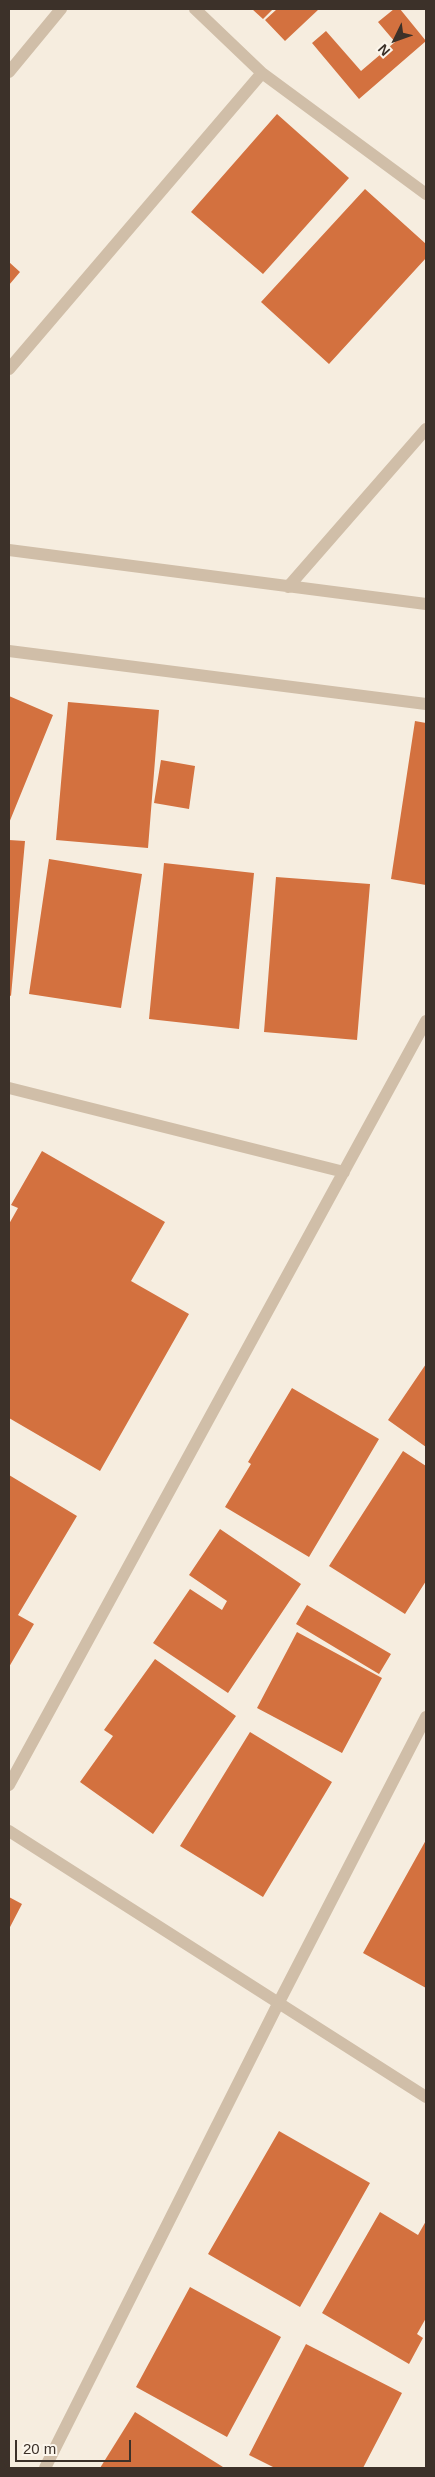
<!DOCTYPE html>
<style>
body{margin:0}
#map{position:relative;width:435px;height:2477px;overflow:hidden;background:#f6eddf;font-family:Helvetica,sans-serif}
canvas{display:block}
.frame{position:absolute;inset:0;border:10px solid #3c3129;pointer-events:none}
.north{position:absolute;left:370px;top:15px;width:50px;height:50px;-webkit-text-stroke:4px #fcf6ec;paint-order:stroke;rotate:228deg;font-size:14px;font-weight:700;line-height:20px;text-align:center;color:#3c3129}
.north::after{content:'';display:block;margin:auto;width:18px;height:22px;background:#3c3129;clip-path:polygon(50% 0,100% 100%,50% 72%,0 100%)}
.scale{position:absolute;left:15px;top:2440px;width:116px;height:22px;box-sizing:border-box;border:2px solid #3c3129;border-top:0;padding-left:6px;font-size:15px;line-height:18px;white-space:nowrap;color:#3c3129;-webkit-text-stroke:4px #fcf6ec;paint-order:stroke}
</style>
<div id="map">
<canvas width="435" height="2477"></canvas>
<div class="frame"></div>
<div class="north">N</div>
<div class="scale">20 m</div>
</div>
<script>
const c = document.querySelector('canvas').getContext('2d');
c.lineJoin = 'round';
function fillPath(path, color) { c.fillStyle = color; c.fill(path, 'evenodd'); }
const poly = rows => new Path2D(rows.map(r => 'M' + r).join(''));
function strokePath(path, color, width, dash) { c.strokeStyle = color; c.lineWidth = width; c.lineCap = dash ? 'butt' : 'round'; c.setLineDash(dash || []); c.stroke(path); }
const building = poly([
 [252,9,273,9,263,19],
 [277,9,319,9,285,41,265,20],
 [394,9,400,9,426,41,359,99,312,43,326,31,361,71,395,42,378,22],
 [277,114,349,178,263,274,191,212],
 [365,189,426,244,426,258,329,364,261,302],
 [9,262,20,272,9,285],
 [9,696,53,715,9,823],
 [68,702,159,710,148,848,56,840],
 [415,721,426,723,426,885,391,879],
 [161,760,195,766,189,809,154,803],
 [9,840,25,841,11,996,9,995],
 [49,859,142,874,121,1008,29,994],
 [164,863,254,873,239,1029,149,1019],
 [276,877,370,884,357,1040,264,1032],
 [42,1151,165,1222,131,1281,189,1314,100,1471,9,1418,9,1224,18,1208,11,1205],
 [426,1364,426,1447,388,1420],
 [292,1388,379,1439,309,1557,225,1507,251,1464,248,1462],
 [403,1451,426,1466,426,1581,405,1614,329,1566],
 [9,1475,77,1516,18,1615,34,1624,9,1667],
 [220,1529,301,1584,228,1693,153,1643,190,1589,222,1610,227,1601,189,1575],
 [307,1605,391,1654,379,1674,296,1624],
 [297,1632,382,1678,342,1753,257,1708],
 [155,1659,236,1716,153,1834,80,1782,113,1736,104,1730],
 [250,1732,332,1782,263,1897,180,1846],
 [426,1840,426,1988,363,1953],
 [9,1897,22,1904,9,1929],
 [279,2131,370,2183,300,2307,208,2254],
 [380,2212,418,2235,426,2221,426,2318,417,2334,423,2338,409,2364,322,2313],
 [190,2287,281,2337,227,2437,136,2387],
 [306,2344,402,2393,363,2468,275,2468,249,2455],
 [135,2412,223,2467,222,2468,100,2468]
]);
const minor = poly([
 [195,9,262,73,426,194],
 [9,72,61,9],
 [9,369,262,73],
 [9,550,426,604],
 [288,587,426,429],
 [9,651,426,704],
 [9,1088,344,1172],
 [9,1785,426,1021],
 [9,1831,426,2097],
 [45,2468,278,2004,426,1717]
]);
fillPath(building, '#d3713f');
strokePath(minor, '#d0bea8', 12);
</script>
